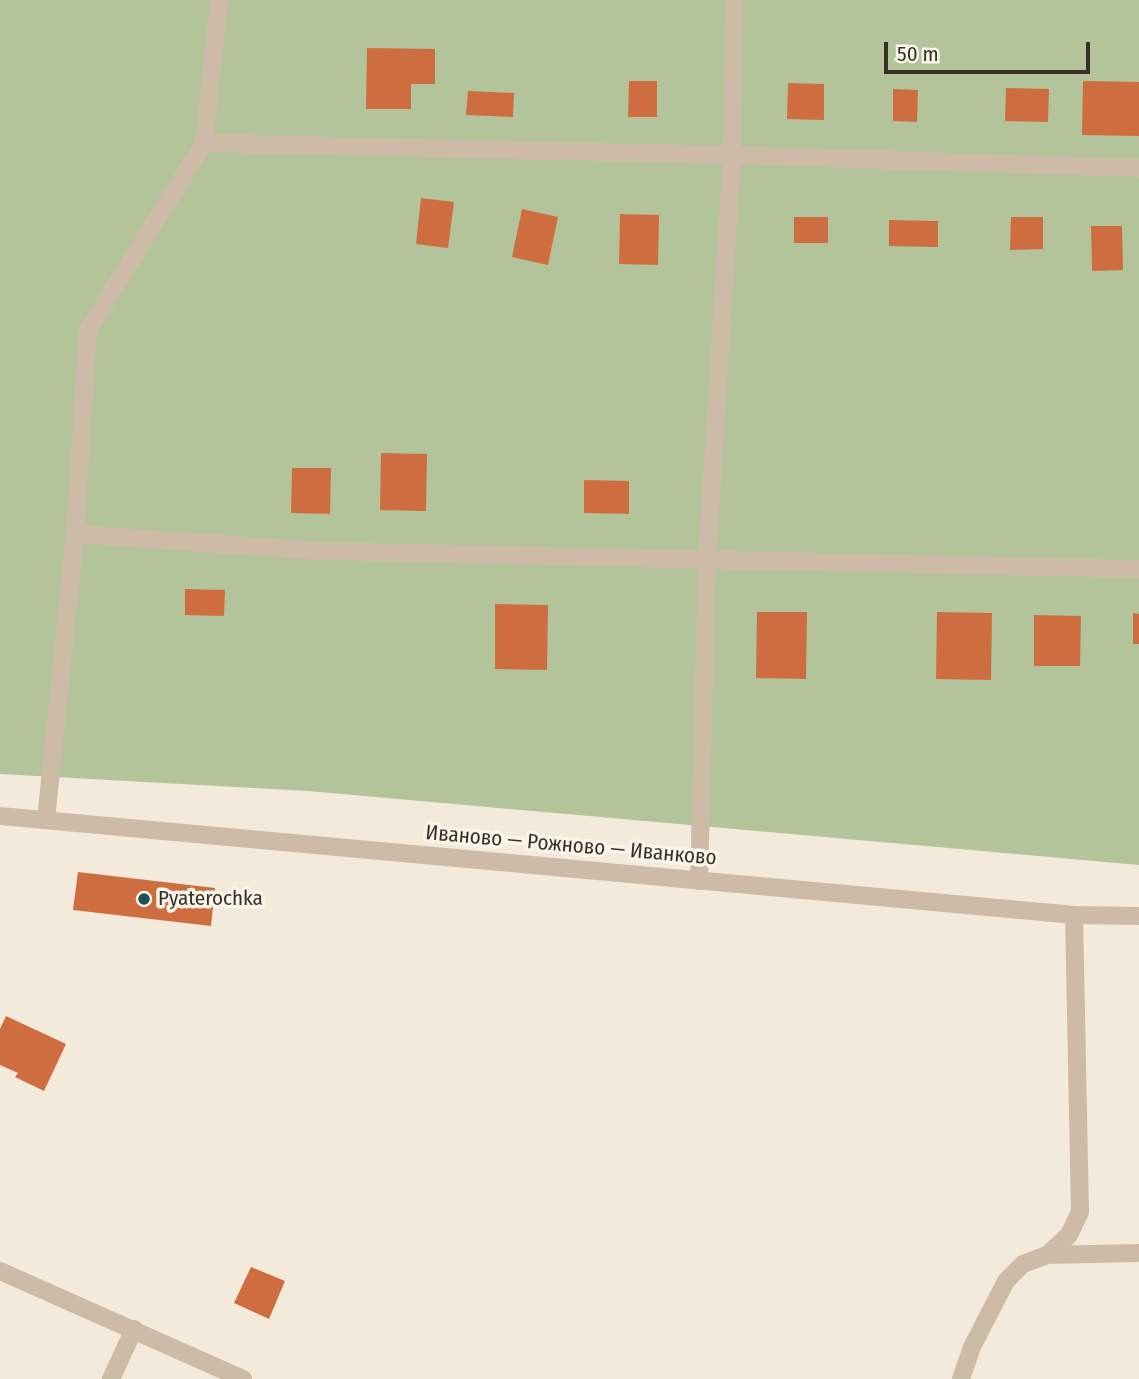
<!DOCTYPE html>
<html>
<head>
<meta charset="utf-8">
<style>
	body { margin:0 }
	#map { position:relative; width:1139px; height:1379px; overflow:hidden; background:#f4eadc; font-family:"Fira Sans Condensed",sans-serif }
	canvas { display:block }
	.scale { position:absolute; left:884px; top:42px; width:206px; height:32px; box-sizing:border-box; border:4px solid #392f28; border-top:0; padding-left:9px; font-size:21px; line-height:24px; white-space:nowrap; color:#392f28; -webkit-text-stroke:5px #fbf4e9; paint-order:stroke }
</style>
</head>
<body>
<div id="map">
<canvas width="1139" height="1379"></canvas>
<div class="scale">50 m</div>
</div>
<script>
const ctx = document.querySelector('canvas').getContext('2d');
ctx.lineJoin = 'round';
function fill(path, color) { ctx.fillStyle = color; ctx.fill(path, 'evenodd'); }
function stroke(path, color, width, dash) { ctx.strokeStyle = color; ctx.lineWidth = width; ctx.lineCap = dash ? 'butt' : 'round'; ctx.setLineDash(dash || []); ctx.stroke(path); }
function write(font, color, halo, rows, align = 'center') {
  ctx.font = font + ' "Fira Sans Condensed",sans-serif'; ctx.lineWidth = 7; ctx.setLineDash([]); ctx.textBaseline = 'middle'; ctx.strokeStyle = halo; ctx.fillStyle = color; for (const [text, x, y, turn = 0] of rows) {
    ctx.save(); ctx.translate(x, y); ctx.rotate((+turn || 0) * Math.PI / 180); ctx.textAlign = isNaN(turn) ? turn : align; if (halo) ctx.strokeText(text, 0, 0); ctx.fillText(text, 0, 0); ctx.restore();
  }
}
const green = new Path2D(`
	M 0,0 L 1139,0 L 1139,865 L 308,791 L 0,774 Z`);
const building = new Path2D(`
	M 367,48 L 435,49 L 435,84 L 411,84 L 411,109 L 366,109 Z
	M 629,81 L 657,81 L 657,117 L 628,117 Z
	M 1083,81 L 1139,82 L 1139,136 L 1082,135 Z
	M 788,83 L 824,84 L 824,120 L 787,119 Z
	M 1006,88 L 1049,89 L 1048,122 L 1005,121 Z
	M 893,89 L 918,90 L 917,122 L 893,121 Z
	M 468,91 L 514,93 L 513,117 L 466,115 Z
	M 421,198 L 454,202 L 448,248 L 416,244 Z
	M 522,209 L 558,217 L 548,265 L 512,257 Z
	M 620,214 L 659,215 L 658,265 L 619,264 Z
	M 794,217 L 828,217 L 828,243 L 794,243 Z
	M 1011,217 L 1043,217 L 1043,249 L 1010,250 Z
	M 889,220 L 938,221 L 938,247 L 889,246 Z
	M 1091,226 L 1122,226 L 1123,270 L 1092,271 Z
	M 381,453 L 427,454 L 426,511 L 380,510 Z
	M 292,468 L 331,468 L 330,514 L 291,513 Z
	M 584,480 L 629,481 L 629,514 L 584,513 Z
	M 185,589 L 225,590 L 224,616 L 185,615 Z
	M 495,604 L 548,605 L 547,670 L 495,669 Z
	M 757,612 L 807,612 L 806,679 L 756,678 Z
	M 937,612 L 992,613 L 991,680 L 936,679 Z
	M 1133,613 L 1139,614 L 1139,644 L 1133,644 Z
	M 1034,615 L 1081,616 L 1080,666 L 1034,666 Z
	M 78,872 L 215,888 L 211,926 L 73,910 Z
	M 6,1016 L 66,1044 L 44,1091 L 15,1077 L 18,1073 L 0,1065 L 0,1029 Z
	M 251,1267 L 285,1281 L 269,1319 L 234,1303 Z`);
const minor = new Path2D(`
	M 204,143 L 732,155 L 1139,168
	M 75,534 L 88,330 L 204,143 L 219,0
	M 46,820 L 75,534 L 321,551 L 1139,569
	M 699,881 L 707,560 L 732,155 L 734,0
	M 1047,1255 L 1139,1253
	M 0,1271 L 243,1379
	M 111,1379 L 134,1329
	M 961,1379 L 972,1347 L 1006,1281 L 1023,1264 L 1047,1255 L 1069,1235 L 1080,1212 L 1074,915`);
const tertiary = new Path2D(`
	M 0,816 L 1074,915 L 1139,916`);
const markers = [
	[144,899,7,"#1a535d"]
];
const streetNames = [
	["Иваново — Рожново — Иванково",571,846,5]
];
const poiNames = [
	["Pyaterochka",158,899]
];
fill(green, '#b3c49b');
fill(building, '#ce6e40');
stroke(minor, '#cdbba7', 18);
stroke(tertiary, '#cdbba7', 18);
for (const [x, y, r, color] of markers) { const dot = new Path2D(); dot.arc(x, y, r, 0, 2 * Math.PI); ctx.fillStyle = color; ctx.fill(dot); stroke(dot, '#fbf4e9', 2.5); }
write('21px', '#392f28', '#fbf4e9', streetNames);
write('21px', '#392f28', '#fbf4e9', poiNames, 'left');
</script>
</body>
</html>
